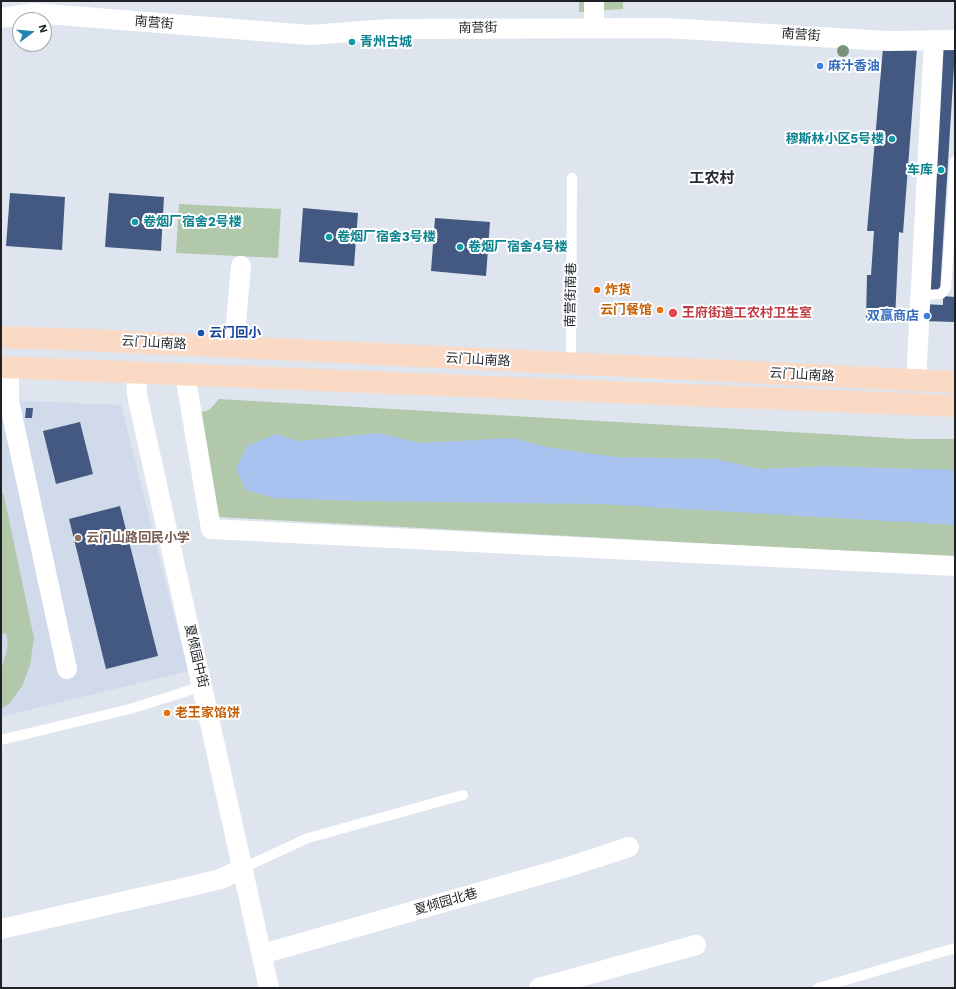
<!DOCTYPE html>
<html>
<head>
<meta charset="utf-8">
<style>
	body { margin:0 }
	#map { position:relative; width:956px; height:989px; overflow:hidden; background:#dfe5ef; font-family:"Work Sans",sans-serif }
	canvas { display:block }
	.frame { position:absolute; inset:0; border:2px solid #1e2024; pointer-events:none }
	.north { position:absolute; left:12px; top:12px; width:40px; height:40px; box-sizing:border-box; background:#fff; border:1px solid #a5a6a7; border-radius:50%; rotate:74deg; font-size:11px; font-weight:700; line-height:16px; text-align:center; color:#1e2024 }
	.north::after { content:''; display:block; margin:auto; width:14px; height:18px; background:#2583b0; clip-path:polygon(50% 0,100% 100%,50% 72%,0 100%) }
</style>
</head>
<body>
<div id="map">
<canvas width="956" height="989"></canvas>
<div class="frame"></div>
<div class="north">N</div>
</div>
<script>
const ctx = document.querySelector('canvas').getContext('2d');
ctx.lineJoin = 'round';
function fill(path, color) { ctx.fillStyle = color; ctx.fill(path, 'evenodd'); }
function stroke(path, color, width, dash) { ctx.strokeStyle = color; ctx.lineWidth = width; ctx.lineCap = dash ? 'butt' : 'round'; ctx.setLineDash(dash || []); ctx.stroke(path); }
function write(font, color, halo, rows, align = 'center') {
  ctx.font = font + ' "Work Sans","Noto Sans SC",sans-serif'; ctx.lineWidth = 4; ctx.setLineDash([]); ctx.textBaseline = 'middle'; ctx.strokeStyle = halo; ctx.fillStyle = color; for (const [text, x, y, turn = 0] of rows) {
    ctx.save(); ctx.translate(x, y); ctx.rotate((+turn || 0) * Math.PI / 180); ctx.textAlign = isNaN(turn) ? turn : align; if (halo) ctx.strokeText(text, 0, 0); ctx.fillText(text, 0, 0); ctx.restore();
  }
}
const built = new Path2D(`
	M 1,400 L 121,405 L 188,671 L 1,717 Z`);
const green = new Path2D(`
	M 579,1 L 623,1 L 623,9 L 579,12 Z
	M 179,204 L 281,209 L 278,258 L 176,253 Z
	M 219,399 L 912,439 L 955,439 L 955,557 L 218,517 L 194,414 L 209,410 Z
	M 1,491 L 4,496 L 34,638 L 30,665 L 22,686 L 10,703 L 1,709 C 1,697 0,681 1,670 C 5,655 10,649 6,633 L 1,634 Z`);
const water = new Path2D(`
	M 378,433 L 420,443 L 513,438 L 546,447 L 615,457 L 715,459 L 760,469 L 827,466 L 955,470 L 955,525 L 599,504 L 360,501 L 274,498 L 246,490 L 236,469 L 247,446 L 276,434 L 298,441 Z`);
const building = new Path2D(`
	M 883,48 L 917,48 L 903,233 L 899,232 L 895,320 L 866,319 L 867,275 L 871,275 L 874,231 L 867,231 Z
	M 941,49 L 955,50 L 940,291 L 927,290 Z
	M 10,193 L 65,197 L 62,250 L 6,246 Z
	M 109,193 L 164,197 L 161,251 L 105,247 Z
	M 303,208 L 358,213 L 354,266 L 299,262 Z
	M 435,218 L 490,222 L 486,276 L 431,271 Z
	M 943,296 L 955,297 L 955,322 L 922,321 L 923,304 L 943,305 Z
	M 26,408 L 33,408 L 32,418 L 25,418 Z
	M 80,422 L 93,474 L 56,484 L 43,431 Z
	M 120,506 L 158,656 L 106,669 L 69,519 Z`);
const service = new Path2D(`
	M 920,299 L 926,295 L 941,294 L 946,288 L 955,161
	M 571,364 L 572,178
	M 1,740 L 130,709 L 203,686
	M 243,868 L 308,838 L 463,795
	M 818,988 L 955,948`);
const minor = new Path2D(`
	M 594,1 L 594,27
	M 1,18 L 34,13 L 310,35 L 390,29 L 665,28 L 888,41 L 955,40
	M 234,347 L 241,266
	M 9,367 L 9,401 L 67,669
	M 136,371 L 137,395 L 269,988
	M 185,374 L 211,529 L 955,566
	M 917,380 L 917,362 L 934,40
	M 1,929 L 183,888 L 221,879 L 243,868
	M 262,954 L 568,867 L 629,847
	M 539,988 L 696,945`);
const secondary = new Path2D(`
	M 1,337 L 89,340 L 955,382
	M 1,367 L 955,406`);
const trees = [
	[843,51]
];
const markers = [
	[352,42,4,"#0f9aa8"],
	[820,66,4,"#3f7fe0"],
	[892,139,4,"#0f9aa8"],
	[941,170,4,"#0f9aa8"],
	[135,222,4,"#0f9aa8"],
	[329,237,4,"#0f9aa8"],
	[460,247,4,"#0f9aa8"],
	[597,290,4,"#e8710a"],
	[660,310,4,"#e8710a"],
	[673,313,5,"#e0444e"],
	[927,316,4,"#3f7fe0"],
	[201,333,4,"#1a4fb4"],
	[78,538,4,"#8d6e63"],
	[167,713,4,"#e8710a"]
];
const streetNames = [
	["南营街",154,23,5],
	["南营街",478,28,-1],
	["南营街",801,35,4],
	["南营街南巷",571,295,-89],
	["云门山南路",154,343,3],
	["云门山南路",478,360,3],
	["云门山南路",802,375,3],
	["夏倾园中街",196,656,77],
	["夏倾园北巷",446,902,-16]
];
const cultureNames = [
	["青州古城",360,42],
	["穆斯林小区5号楼",884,139,"right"],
	["车库",933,170,"right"],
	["卷烟厂宿舍2号楼",143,222],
	["卷烟厂宿舍3号楼",337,237],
	["卷烟厂宿舍4号楼",468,247]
];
const shopNames = [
	["麻汁香油",828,66],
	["双赢商店",919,316,"right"]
];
const foodNames = [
	["炸货",605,290],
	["云门餐馆",652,310,"right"],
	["老王家馅饼",175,713]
];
const healthNames = [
	["王府街道工农村卫生室",682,313]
];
const transitNames = [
	["云门回小",209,333]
];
const educationNames = [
	["云门山路回民小学",86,538]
];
const quarterNames = [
	["工农村",712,179]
];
fill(built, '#d0daea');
fill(green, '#b2c8ab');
fill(water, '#a8c3f0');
fill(building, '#445981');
stroke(service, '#fff', 10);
stroke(minor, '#fff', 20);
stroke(secondary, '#fadac4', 22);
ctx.fillStyle = '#799378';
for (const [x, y] of trees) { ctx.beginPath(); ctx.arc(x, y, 6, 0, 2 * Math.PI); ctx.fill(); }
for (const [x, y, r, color] of markers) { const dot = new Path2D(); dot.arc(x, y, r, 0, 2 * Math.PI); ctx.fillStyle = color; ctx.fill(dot); stroke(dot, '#fff', 1.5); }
write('13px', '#1e2024', '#fff', streetNames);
write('bold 13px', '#0d838f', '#fff', cultureNames, 'left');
write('bold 13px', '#366cbe', '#fff', shopNames, 'left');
write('bold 13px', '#c56008', '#fff', foodNames, 'left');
write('bold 13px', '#be3a42', '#fff', healthNames, 'left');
write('bold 13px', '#164399', '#fff', transitNames, 'left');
write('bold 13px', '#785e54', '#fff', educationNames, 'left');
write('bold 15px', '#262a32', '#fff', quarterNames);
</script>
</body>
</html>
